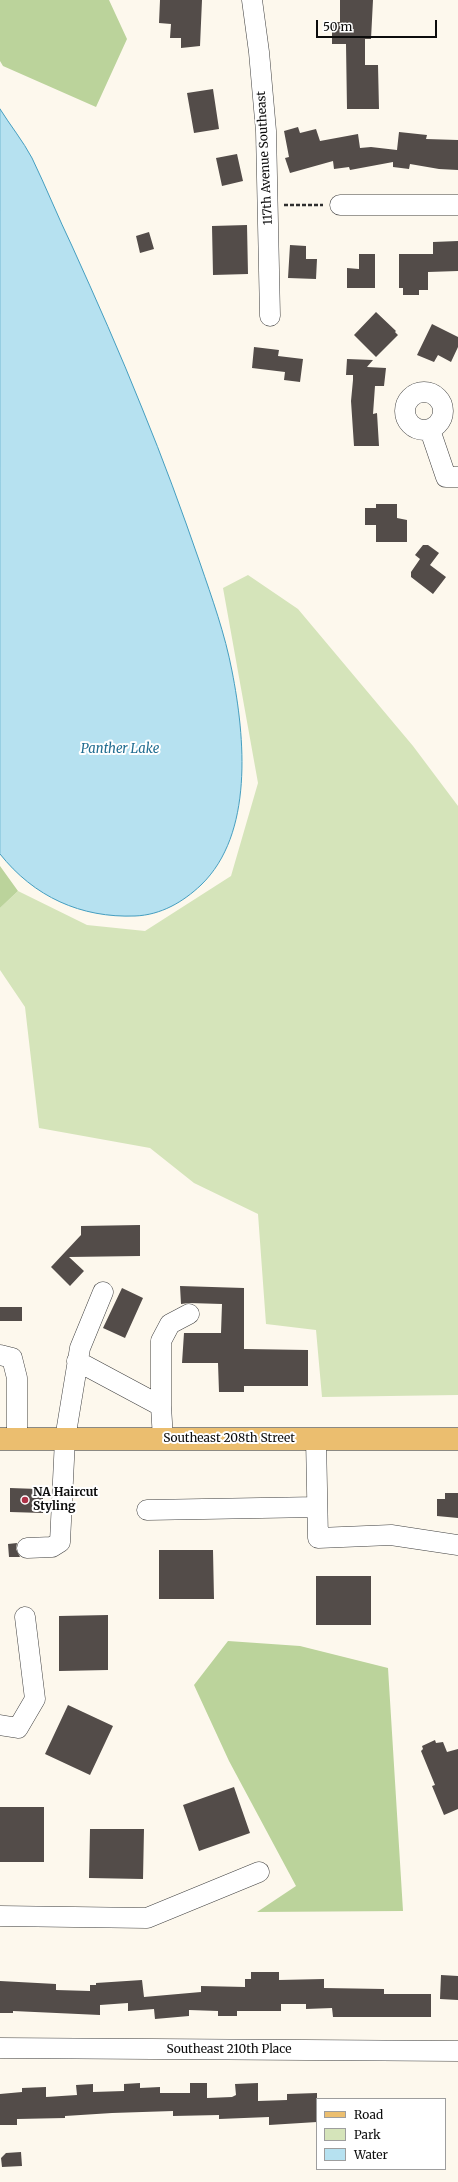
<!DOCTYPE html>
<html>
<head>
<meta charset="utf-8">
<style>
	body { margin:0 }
	#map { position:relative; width:458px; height:2182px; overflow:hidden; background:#fdf8ed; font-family:Merriweather,serif }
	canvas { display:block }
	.legend { position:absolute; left:316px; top:2098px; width:130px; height:72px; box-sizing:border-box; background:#fff; border:1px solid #9e9e9e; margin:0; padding:5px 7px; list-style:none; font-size:12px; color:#0c0c0c }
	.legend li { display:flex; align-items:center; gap:8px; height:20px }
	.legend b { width:20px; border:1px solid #9e9e9e }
	.scale { position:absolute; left:316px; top:20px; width:121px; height:18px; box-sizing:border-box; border:2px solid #0c0c0c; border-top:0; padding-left:5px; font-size:12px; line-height:14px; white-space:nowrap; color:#0c0c0c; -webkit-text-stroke:3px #fff; paint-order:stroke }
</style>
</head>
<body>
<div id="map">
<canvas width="458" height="2182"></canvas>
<ul class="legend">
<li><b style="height:5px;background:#ebbe6f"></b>Road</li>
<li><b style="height:11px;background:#d5e4ba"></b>Park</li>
<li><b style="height:11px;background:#b6e1f0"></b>Water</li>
</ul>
<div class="scale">50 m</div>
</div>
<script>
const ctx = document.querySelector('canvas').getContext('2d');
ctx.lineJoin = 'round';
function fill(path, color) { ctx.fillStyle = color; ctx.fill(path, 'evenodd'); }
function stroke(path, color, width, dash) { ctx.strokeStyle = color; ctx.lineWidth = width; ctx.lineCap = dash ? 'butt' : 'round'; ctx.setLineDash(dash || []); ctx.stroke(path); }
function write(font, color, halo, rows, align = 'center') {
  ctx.font = font + ' Merriweather,serif'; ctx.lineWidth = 4; ctx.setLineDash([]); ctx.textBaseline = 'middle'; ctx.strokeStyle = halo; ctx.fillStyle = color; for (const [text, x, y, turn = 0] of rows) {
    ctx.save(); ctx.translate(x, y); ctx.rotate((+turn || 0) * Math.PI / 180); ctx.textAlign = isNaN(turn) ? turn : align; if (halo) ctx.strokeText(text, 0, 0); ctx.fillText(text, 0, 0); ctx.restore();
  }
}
const green = new Path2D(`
	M 248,575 L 298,609 L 413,746 L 458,806 L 458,1395 L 322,1397 L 316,1330 L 266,1324 L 258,1214 L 194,1183 L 150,1148 L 39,1128 L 25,1007 L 0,970 L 0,908 L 18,891 L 87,925 L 145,931 L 231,876 L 258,783 L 223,588 Z`);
const forest = new Path2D(`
	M 0,0 L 109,0 L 127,39 L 96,107 L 3,66 L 0,61 Z
	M 0,866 L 18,891 L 0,908 Z
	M 228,1641 L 300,1646 L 388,1668 L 403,1911 L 257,1912 L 296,1886 L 229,1761 L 194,1685 Z`);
const water = new Path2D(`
	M 0,109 C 10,125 23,141 32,158 C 46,187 58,217 72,246 C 96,299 120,353 142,408 C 163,459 182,511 200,563 C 212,598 225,634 232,671 C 245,737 254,834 201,885 C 183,902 161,915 135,916 C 81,918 34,897 0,854 Z`);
const building = new Path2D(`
	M 160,0 L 202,0 L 200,46 L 181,48 L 181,38 L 170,38 L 171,24 L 159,23 Z
	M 340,0 L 373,0 L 371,39 L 365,39 L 365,65 L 378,65 L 379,109 L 347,109 L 346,44 L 332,44 L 332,22 L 340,22 Z
	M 213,89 L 219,129 L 194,133 L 187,93 Z
	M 298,127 L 300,133 L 316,129 L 320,141 L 358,134 L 360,148 L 371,147 L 397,150 L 399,132 L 427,135 L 426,139 L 458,140 L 458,170 L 439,169 L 410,164 L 409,169 L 393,167 L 393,162 L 350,170 L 349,167 L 334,169 L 333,161 L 290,173 L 285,158 L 289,157 L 284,131 Z
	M 237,154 L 243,181 L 222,186 L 216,158 Z
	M 247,225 L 248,274 L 213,275 L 212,226 Z
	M 149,232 L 154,249 L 140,253 L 136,236 Z
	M 458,241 L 458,271 L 428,272 L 428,290 L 419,290 L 419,295 L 403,295 L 403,288 L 399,288 L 399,254 L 433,254 L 433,242 Z
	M 290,245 L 306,246 L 306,259 L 317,259 L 316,279 L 288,278 Z
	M 359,254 L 375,254 L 375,288 L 347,288 L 347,268 L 359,269 Z
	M 376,312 L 396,331 L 395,332 L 398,335 L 376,357 L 354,335 Z
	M 432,324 L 458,337 L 458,347 L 451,362 L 438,355 L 434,362 L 417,355 Z
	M 254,347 L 279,350 L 278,356 L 303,359 L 300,382 L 284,380 L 285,372 L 252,368 Z
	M 347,359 L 373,360 L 367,367 L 386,368 L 384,386 L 375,386 L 373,414 L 377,413 L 379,446 L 354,446 L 351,401 L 353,380 L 353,375 L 346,375 Z
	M 376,504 L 397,504 L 397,518 L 407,520 L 407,542 L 376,542 L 376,525 L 365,525 L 365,508 L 376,508 Z
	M 423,545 L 428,545 L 439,553 L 430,565 L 446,577 L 433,594 L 411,577 L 411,572 L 420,559 L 415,555 Z
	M 140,1225 L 140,1256 L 69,1257 L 84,1271 L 70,1286 L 51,1267 L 81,1235 L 81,1226 Z
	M 180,1286 L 244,1288 L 244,1349 L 308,1350 L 308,1386 L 244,1386 L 244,1392 L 219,1392 L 218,1363 L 182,1363 L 184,1333 L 221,1333 L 222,1304 L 189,1303 L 181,1304 Z
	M 122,1288 L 143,1298 L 125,1338 L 103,1328 Z
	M 0,1307 L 22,1307 L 22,1321 L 0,1321 Z
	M 10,1488 L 38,1489 L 38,1495 L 43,1495 L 43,1513 L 10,1512 Z
	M 445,1493 L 458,1493 L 458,1518 L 437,1516 L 437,1499 L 445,1499 Z
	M 17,1543 L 16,1549 L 20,1557 L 9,1557 L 8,1544 Z
	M 159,1550 L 213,1550 L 214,1599 L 159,1599 Z
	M 316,1576 L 371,1576 L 371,1625 L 316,1625 Z
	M 108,1615 L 108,1670 L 59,1671 L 59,1616 Z
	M 68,1705 L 113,1726 L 90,1775 L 45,1754 Z
	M 435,1740 L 436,1743 L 443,1742 L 447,1752 L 458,1749 L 458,1809 L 444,1815 L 432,1786 L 435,1785 L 421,1751 L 423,1749 L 422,1746 Z
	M 234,1787 L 250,1833 L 199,1851 L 183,1805 Z
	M 0,1807 L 44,1807 L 44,1862 L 0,1862 Z
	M 90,1829 L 144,1829 L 143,1879 L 89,1878 Z
	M 251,1972 L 279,1972 L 279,1980 L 324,1979 L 324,1988 L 384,1989 L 384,1994 L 431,1994 L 431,2017 L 333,2017 L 332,2008 L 306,2009 L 306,2004 L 281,2004 L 281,2011 L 237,2011 L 237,2016 L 218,2016 L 218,2011 L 189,2010 L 189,2016 L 155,2019 L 154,2009 L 128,2011 L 128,2003 L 100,2005 L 100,2015 L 13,2011 L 13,2013 L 0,2013 L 0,1981 L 56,1984 L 56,1990 L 90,1991 L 90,1985 L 96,1985 L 96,1983 L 142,1980 L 144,1997 L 201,1992 L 201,1986 L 245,1987 L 245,1979 L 251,1979 Z
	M 441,1975 L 458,1976 L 458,2000 L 440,1999 Z
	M 140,2083 L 140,2088 L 160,2087 L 160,2093 L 190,2093 L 190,2083 L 207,2083 L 207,2098 L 232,2097 L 236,2095 L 235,2084 L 258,2083 L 258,2101 L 287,2100 L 287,2094 L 317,2093 L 317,2122 L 269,2125 L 269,2117 L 219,2119 L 219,2115 L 173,2116 L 173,2111 L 112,2113 L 65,2116 L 65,2118 L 17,2119 L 17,2125 L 0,2125 L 0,2094 L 22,2092 L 22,2088 L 46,2087 L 46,2097 L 77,2095 L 76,2085 L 93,2084 L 93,2092 L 124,2091 L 124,2084 Z
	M 21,2152 L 22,2166 L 2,2167 L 1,2158 L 6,2153 Z`);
const path = new Path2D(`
	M 284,205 L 323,205`);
const minor = new Path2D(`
	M 252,0 L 259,52 L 266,131 L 270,316
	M 340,205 L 458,205
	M405 411a19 19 0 1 1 38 0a19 19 0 1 1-38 0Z
	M 430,430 L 446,477 L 458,477
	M 0,1355 L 12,1358 L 17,1378 L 17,1439
	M 77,1361 L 161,1406 L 163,1439
	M 161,1406 L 161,1341 L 170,1324 L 189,1314
	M 316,1439 L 318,1538 L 391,1535 L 458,1545
	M 147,1510 L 317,1507
	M 27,1548 L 52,1547 L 60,1542 L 65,1439 L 80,1348 L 103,1292
	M 0,1725 L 18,1728 L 35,1699 L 25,1617
	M 0,1916 L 147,1918 L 259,1872
	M 0,2048 L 458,2051`);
const major = new Path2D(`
	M 0,1439 L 458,1439`);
const markers = [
	[25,1500,4,"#ae3247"]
];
const streetNames = [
	["117th Avenue Southeast",265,158,-93],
	["Southeast 208th Street",229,1439],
	["Southeast 210th Place",229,2050]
];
const poiNames = [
	["NA Haircut",33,1493],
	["Styling",33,1507]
];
const waterNames = [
	["Panther Lake",120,749]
];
fill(green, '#d5e4ba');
fill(forest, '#bbd39b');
fill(water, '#b6e1f0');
stroke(water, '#449dbf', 1);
fill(building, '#534c49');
stroke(minor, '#3f3f3f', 21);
stroke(major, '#1d1d1d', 23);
stroke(path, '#2e2e2e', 2.5, [4, 2]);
stroke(minor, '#fff', 20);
stroke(major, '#ebbe6f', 22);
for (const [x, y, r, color] of markers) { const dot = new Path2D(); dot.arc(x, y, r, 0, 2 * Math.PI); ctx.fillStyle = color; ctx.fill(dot); stroke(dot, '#fff', 1.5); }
write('12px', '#0c0c0c', '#fff', streetNames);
write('bold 12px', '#0c0c0c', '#fff', poiNames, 'left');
write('italic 13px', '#226e91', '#fff', waterNames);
</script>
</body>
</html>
